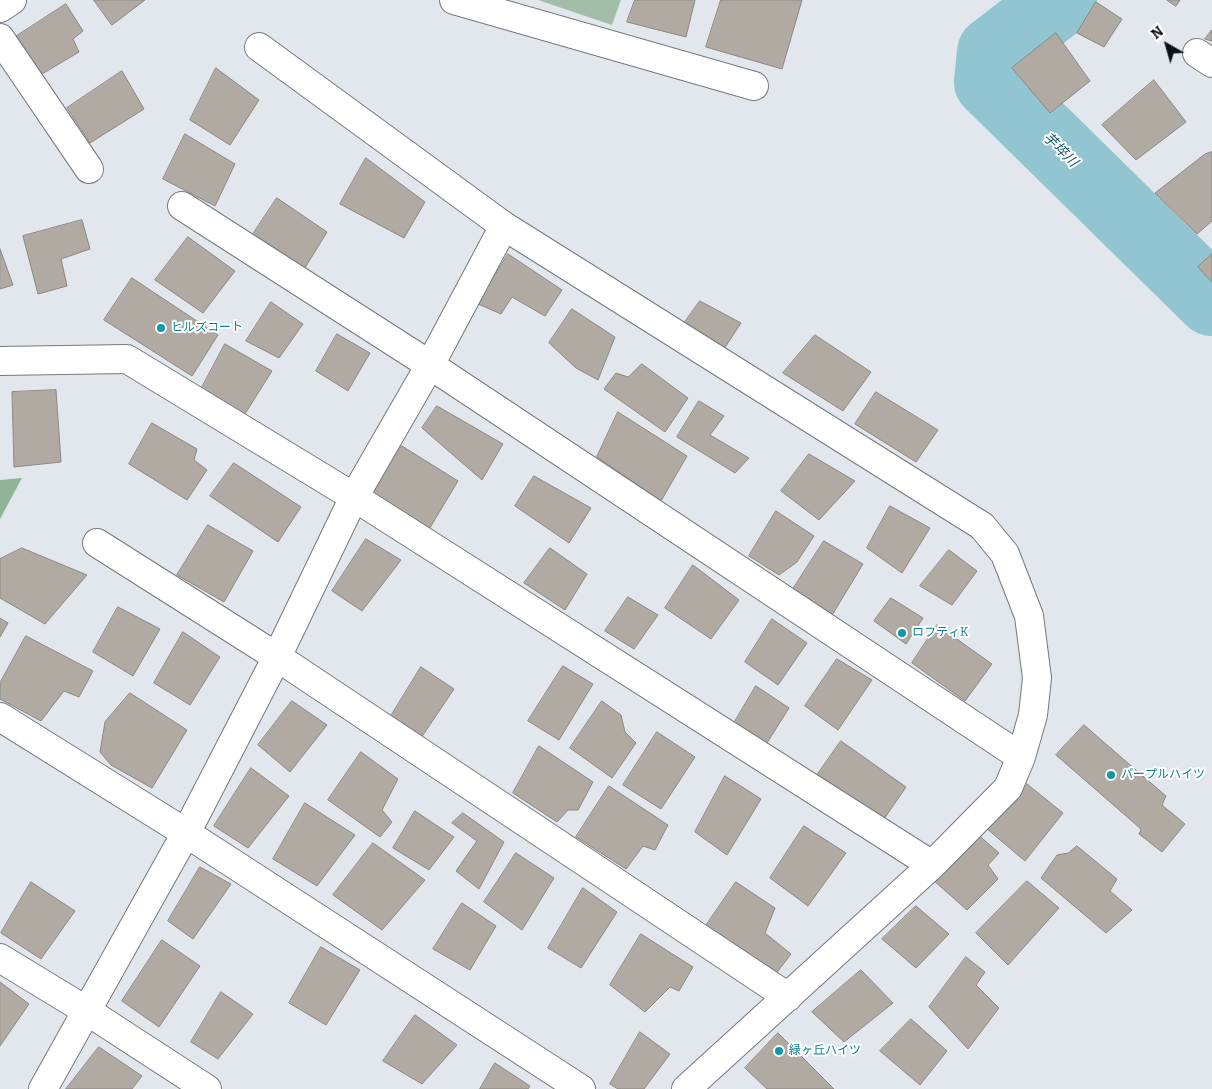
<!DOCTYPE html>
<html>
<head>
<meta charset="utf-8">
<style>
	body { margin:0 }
	#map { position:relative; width:1212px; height:1089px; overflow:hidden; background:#e2e7ee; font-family:Bitter,serif }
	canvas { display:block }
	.north { position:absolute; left:1142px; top:20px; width:50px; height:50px; -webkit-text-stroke:4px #fff; paint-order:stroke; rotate:322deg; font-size:14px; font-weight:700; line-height:20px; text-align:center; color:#0f1013 }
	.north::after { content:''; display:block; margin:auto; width:18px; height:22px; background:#0f1013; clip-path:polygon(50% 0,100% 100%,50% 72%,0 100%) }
</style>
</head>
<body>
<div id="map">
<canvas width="1212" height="1089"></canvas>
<div class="north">N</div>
</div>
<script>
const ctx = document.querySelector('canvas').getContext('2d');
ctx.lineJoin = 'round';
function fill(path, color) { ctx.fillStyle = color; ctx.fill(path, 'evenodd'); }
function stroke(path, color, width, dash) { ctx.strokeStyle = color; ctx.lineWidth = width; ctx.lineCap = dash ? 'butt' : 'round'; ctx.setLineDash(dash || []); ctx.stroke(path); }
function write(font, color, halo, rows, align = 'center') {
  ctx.font = font + ' Bitter,"Noto Sans JP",serif'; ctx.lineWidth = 4; ctx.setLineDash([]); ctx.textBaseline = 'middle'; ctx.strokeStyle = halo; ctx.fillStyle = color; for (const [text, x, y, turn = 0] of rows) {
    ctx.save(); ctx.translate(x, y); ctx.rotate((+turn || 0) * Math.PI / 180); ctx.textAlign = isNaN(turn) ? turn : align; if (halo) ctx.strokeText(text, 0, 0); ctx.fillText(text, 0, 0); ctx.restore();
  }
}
const green = new Path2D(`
	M 538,0 L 621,0 L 612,25 Z`);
const forest = new Path2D(`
	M 22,478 L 0,519 L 0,480 Z`);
const river = new Path2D(`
	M 1061,0 L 993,52 L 990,82 L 1212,300`);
const building = new Path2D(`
	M 94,0 L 145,0 L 112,25 Z
	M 635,0 L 695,0 L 686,37 L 627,22 Z
	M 721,0 L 802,0 L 782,69 L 706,47 Z
	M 1167,0 L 1180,0 L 1176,6 Z
	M 1096,2 L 1122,19 L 1104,47 L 1077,33 Z
	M 66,4 L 83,31 L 73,39 L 79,52 L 37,77 L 12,39 Z
	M 1212,30 L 1212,41 L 1205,39 Z
	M 1056,33 L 1090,81 L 1050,113 L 1012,68 Z
	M 216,68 L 259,100 L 230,145 L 190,120 Z
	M 122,71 L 144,109 L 90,143 L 67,108 Z
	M 1154,80 L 1186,122 L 1136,160 L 1102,125 Z
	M 185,134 L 235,164 L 215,206 L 163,179 Z
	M 1212,152 L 1212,221 L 1197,234 L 1155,193 L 1205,154 Z
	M 366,158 L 425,202 L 404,238 L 340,204 Z
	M 277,198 L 327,232 L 303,271 L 251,237 Z
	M 82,220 L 90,249 L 61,259 L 67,286 L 38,294 L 23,236 Z
	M 188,237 L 235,271 L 203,313 L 155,280 Z
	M 0,249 L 13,285 L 0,289 Z
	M 508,254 L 562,290 L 545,316 L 512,297 L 501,314 L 478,304 Z
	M 1212,254 L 1212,282 L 1198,267 Z
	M 132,278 L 218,335 L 192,376 L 104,320 Z
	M 700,301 L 741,323 L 722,352 L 682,326 Z
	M 271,302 L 303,324 L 279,358 L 246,341 Z
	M 572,309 L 615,337 L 598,380 L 576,368 L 549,343 Z
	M 337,334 L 370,353 L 348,391 L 316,371 Z
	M 815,335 L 871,372 L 843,411 L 783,373 Z
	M 225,344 L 272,371 L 243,417 L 200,391 Z
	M 642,364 L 688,398 L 665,432 L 604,389 L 616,373 L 628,377 Z
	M 56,390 L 61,462 L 14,467 L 12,392 Z
	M 876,392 L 938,430 L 916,462 L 855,424 Z
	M 699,401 L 724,416 L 710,435 L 749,458 L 735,473 L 677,437 Z
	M 437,406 L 503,444 L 482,480 L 422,428 Z
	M 618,412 L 687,456 L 661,501 L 597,457 Z
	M 152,423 L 197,449 L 194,460 L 207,470 L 187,500 L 129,464 Z
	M 402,446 L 458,481 L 428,531 L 371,491 Z
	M 809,454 L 855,481 L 819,520 L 781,491 Z
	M 234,463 L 301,507 L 278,542 L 210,496 Z
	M 534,476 L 591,508 L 569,543 L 515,506 Z
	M 890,506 L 930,528 L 902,573 L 867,548 Z
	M 776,511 L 814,536 L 797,562 L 779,575 L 749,556 Z
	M 208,525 L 253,551 L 224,602 L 177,575 Z
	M 366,539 L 401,560 L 362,611 L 332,591 Z
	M 824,541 L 863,564 L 831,617 L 793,589 Z
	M 22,548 L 87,575 L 45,624 L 0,598 L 0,559 Z
	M 550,548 L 587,574 L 565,610 L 524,583 Z
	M 949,550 L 977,571 L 952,605 L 920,586 Z
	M 693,565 L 739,600 L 711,639 L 665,608 Z
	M 628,597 L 658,615 L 634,649 L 605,631 Z
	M 891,598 L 923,618 L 906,644 L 874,621 Z
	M 118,607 L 160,629 L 133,676 L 93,652 Z
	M 0,618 L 8,623 L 0,637 Z
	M 772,619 L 807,643 L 778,685 L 745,662 Z
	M 937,625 L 992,664 L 965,701 L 912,663 Z
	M 183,632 L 220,657 L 190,705 L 154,683 Z
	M 26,636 L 93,671 L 79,697 L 64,691 L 41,721 L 0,699 L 0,683 Z
	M 837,659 L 872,680 L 838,730 L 805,706 Z
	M 563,666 L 593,684 L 559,740 L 528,721 Z
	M 421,667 L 454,689 L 421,738 L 391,716 Z
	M 756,686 L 789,708 L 767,743 L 734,723 Z
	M 130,693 L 187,730 L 152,788 L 111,765 L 100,752 L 105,722 Z
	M 292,701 L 327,725 L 290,772 L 258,745 Z
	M 602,701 L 621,715 L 625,732 L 636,743 L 612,778 L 570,748 Z
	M 1084,725 L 1166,796 L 1162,805 L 1185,824 L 1162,852 L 1139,834 L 1141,829 L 1056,755 Z
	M 657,732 L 695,757 L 661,809 L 623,785 Z
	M 841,741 L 906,787 L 882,822 L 815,778 Z
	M 539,746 L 593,782 L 578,810 L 568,810 L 557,822 L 513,793 Z
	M 361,752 L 398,779 L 382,810 L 392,822 L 380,837 L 328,800 Z
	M 251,768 L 289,796 L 248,848 L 214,826 Z
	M 725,776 L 761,799 L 727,855 L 695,832 Z
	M 1027,784 L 1063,813 L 1025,861 L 986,828 Z
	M 609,786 L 668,825 L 655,850 L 643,846 L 626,869 L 576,837 Z
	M 305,803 L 355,835 L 317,886 L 273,859 Z
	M 415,811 L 454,837 L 429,870 L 393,848 Z
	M 463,813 L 504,842 L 479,889 L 456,871 L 477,841 L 452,823 Z
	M 804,826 L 846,853 L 808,906 L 770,878 Z
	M 975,832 L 999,853 L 988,865 L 998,879 L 967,910 L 933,880 Z
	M 373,843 L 425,880 L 382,930 L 333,895 Z
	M 1077,846 L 1117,879 L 1110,891 L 1132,910 L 1106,933 L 1041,878 L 1057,855 L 1068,853 Z
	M 516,853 L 554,878 L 522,930 L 484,902 Z
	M 200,867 L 231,884 L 193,939 L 168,921 Z
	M 1027,881 L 1059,908 L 1008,965 L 976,933 Z
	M 31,882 L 75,911 L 41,959 L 1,933 Z
	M 736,882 L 775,908 L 765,933 L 791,954 L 775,975 L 705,927 Z
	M 583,888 L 617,912 L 581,968 L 548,948 Z
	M 462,903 L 496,926 L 470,970 L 433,949 Z
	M 916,906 L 949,934 L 916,968 L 882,939 Z
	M 641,934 L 693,967 L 679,991 L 670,987 L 645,1012 L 610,985 Z
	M 162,940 L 200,966 L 159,1027 L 122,1001 Z
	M 321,947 L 360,970 L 326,1025 L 289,1003 Z
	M 966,957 L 985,972 L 976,985 L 999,1008 L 968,1049 L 929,1007 Z
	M 861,970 L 893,1003 L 844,1042 L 812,1012 Z
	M 0,982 L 29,1004 L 0,1046 Z
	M 221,992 L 253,1014 L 218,1059 L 191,1042 Z
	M 415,1015 L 457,1045 L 422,1084 L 383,1061 Z
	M 911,1019 L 947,1051 L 920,1085 L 880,1051 Z
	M 640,1032 L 670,1054 L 644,1089 L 618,1089 L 610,1084 Z
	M 778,1033 L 834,1089 L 767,1089 L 745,1068 Z
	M 99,1047 L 142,1076 L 132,1089 L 66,1089 Z
	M 495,1063 L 530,1086 L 528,1089 L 480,1089 Z`);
const minor = new Path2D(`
	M 454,0 L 754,86
	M 0,8 L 12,0
	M 0,38 L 89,169
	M 259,47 L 504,226 L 982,526 L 1005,554 L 1029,616 L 1037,678 L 1033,715 L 1021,757 L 1008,788 L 932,865 L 686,1089
	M 1197,53 L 1212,63
	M 182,206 L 430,365 L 1021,757
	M 0,361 L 127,359 L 354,497 L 932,865
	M 97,543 L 277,657 L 788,997
	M 0,717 L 186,833 L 581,1089
	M 0,958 L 87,1011 L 207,1089
	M 43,1089 L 186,833 L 277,657 L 354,497 L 430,365 L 504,226`);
const markers = [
	[161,328,5,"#0f9aa8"],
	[902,633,5,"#0f9aa8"],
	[1111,775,5,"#0f9aa8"],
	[779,1051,5,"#0f9aa8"]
];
const cultureNames = [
	["ヒルズコート",171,328],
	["ロフティK",912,633],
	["パープルハイツ",1121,775],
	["緑ヶ丘ハイツ",789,1051]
];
const waterNames = [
	["芋埣川",1060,150,44]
];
fill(green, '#a2bea9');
fill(forest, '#8eb397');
stroke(river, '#91c5d2', 72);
fill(building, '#b0aaa3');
stroke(building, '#8c8781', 1);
stroke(minor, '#74797f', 30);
stroke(minor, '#fff', 28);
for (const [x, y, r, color] of markers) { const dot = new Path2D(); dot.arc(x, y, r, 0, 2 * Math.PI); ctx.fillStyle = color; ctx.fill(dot); stroke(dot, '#fff', 2); }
write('12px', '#0d838f', '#fff', cultureNames, 'left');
write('italic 14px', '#0f5665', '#fff', waterNames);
</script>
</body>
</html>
